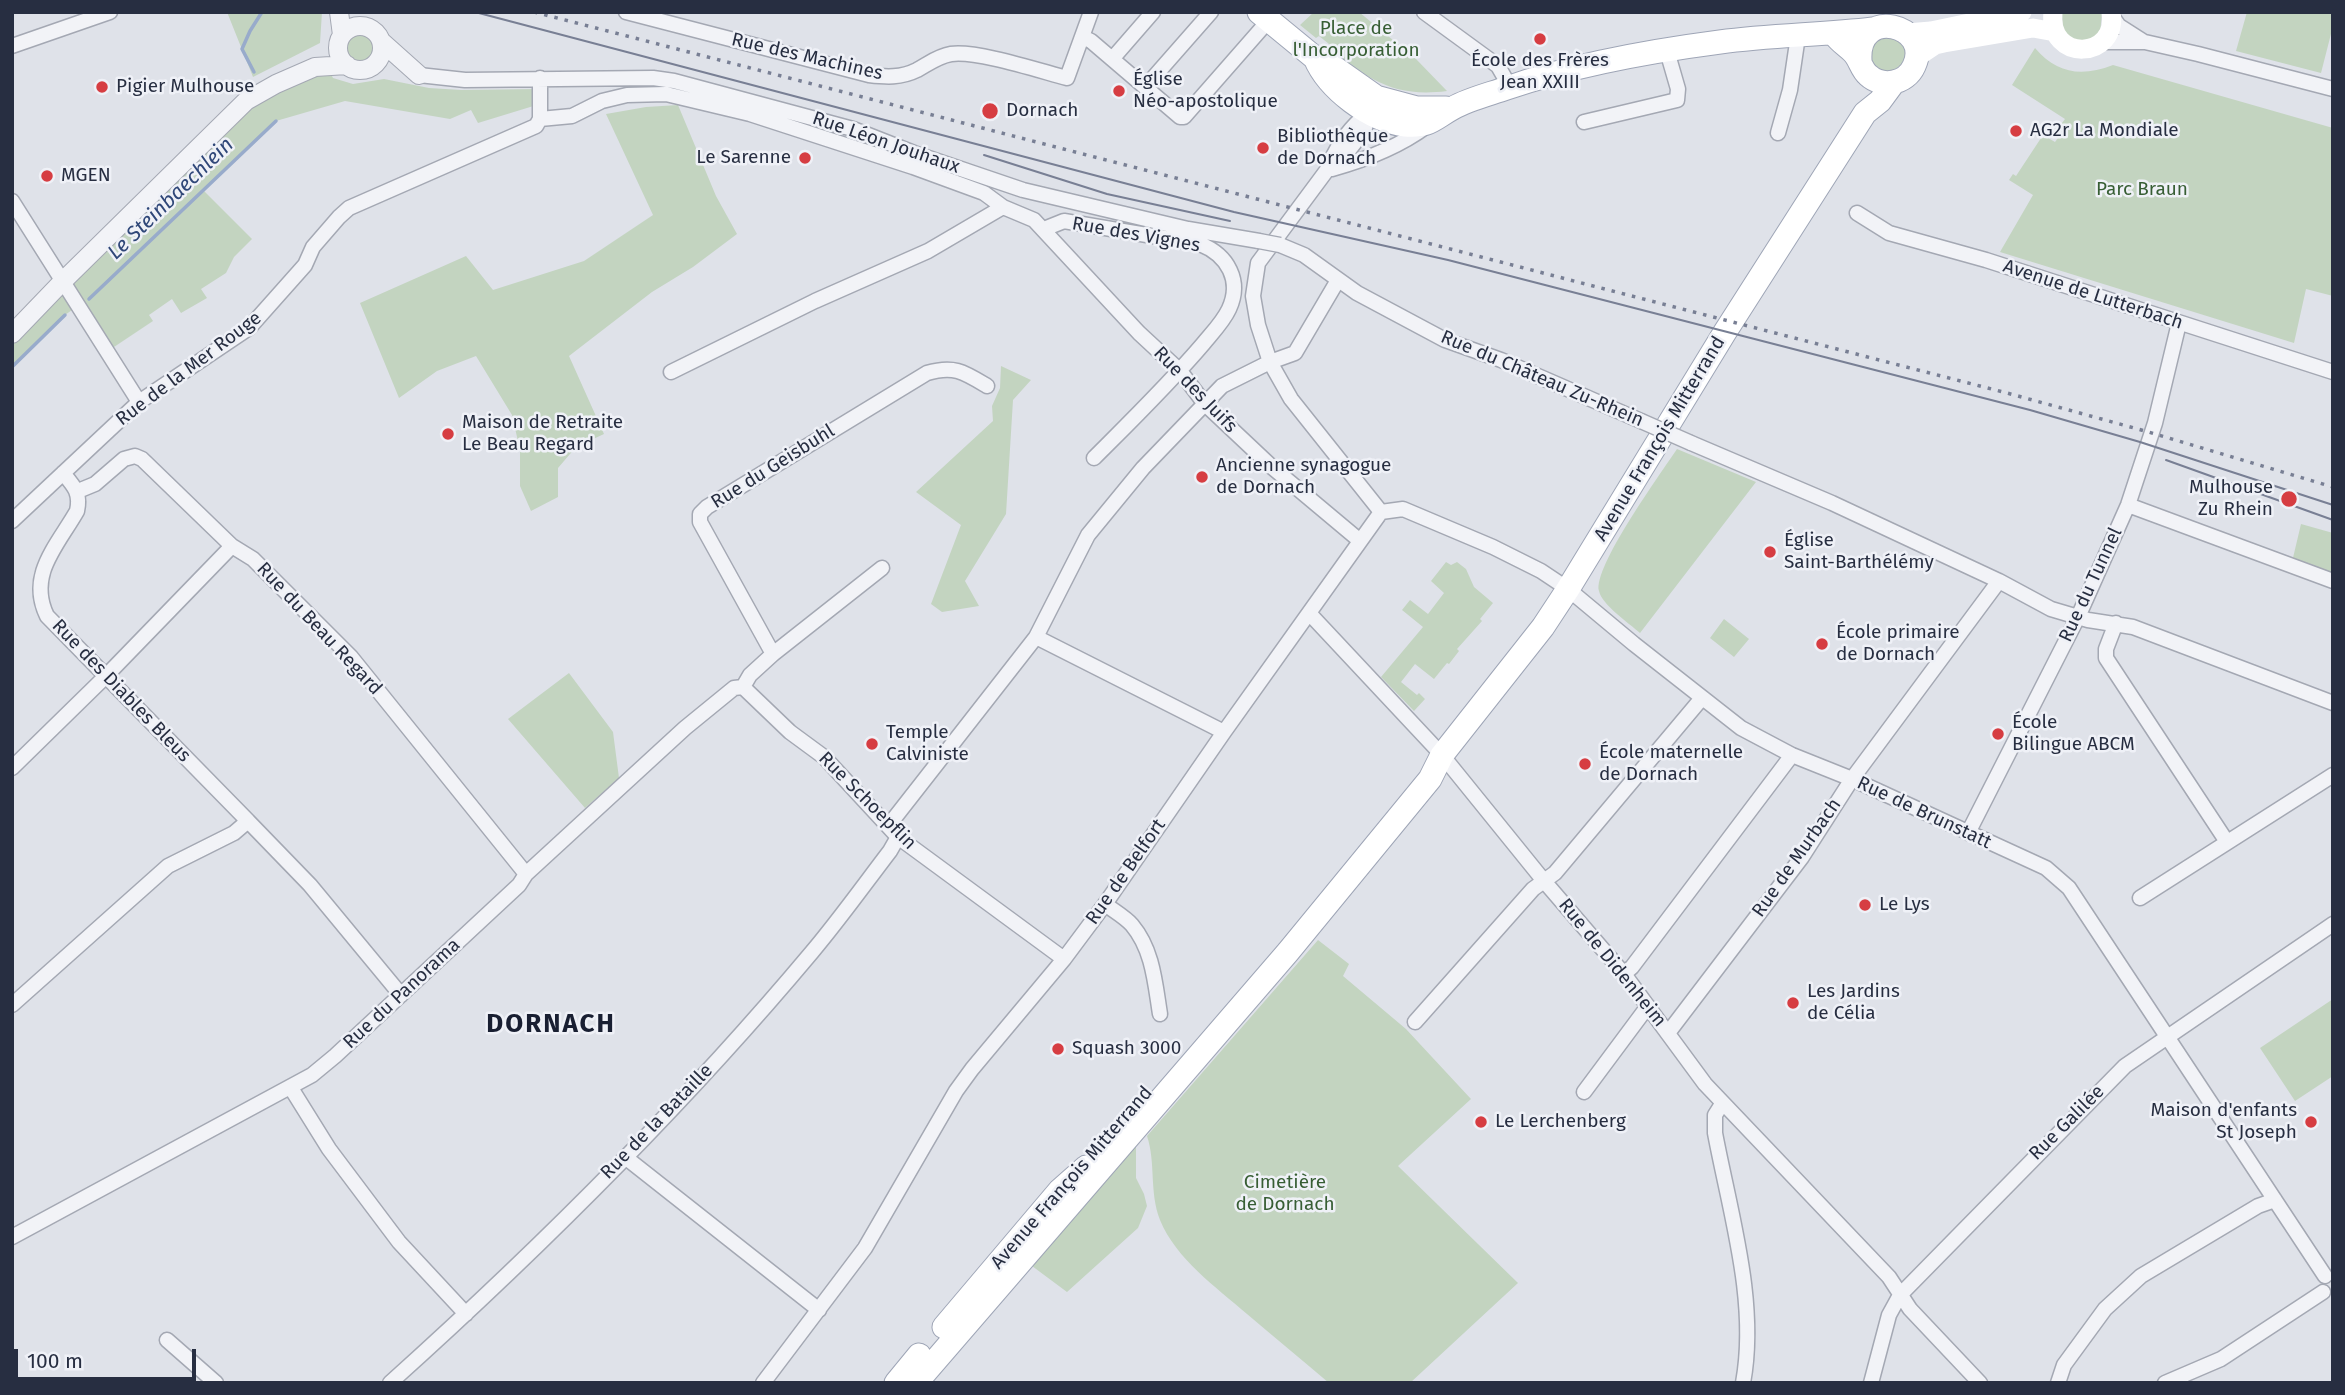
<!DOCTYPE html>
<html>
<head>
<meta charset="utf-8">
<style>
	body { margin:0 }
	#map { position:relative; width:2345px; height:1395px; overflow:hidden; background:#dfe2e9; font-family:"Fira Sans",sans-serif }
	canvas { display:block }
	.frame { position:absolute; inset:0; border:14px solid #272e41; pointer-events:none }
	.scale { position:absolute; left:14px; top:1349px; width:182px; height:32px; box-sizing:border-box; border:4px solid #272e41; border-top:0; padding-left:9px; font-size:21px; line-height:24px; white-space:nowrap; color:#272e41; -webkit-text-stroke:5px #eff1f7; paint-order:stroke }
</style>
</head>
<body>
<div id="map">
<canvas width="2345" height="1395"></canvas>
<div class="frame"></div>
<div class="scale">100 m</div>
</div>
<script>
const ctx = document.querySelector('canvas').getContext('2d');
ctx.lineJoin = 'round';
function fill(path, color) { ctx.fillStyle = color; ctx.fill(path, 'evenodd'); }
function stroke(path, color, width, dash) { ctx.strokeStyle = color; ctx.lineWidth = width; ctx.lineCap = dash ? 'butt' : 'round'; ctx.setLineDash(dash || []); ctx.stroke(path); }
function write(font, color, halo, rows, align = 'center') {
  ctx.font = font + ' "Fira Sans",sans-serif'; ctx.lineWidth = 5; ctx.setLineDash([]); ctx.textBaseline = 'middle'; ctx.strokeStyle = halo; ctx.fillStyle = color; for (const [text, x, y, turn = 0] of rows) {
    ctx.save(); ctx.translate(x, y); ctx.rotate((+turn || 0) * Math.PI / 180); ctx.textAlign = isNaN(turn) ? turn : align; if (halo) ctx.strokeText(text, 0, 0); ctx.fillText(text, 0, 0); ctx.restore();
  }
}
const green = new Path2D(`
	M 227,12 L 322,12 L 320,43 L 253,77 Z
	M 1314,12 L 1359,12 L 1416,59 L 1447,91 C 1393,98 1368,79 1328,47 L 1329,44 L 1319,36 L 1316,38 L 1300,25 Z
	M 2062,12 L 2102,12 L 2100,35 L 2081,44 L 2063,33 Z
	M 2247,12 L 2333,12 L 2333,26 L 2321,73 L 2236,51 Z
	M344 48a15 15 0 1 1 30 0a15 15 0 1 1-30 0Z
	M 1896,36 L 1905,48 C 1906,64 1899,68 1886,73 L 1872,68 L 1866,48 L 1875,37 Z
	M 2035,48 C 2057,74 2082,77 2113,65 L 2333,128 L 2333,296 L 2306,289 L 2294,343 L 2000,252 L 2033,195 L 2009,180 L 2013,174 L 2016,176 L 2043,135 L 2055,142 L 2061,134 L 2055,129 L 2057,126 L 2059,127 L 2065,119 L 2012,85 Z
	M 327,66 L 333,78 L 353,84 L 384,79 L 429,88 L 461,90 L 540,89 L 540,104 L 478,123 L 471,110 L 450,119 L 345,101 L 276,121 L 203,190 L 252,239 L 234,257 L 226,273 L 201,289 L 207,298 L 181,313 L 172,299 L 149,315 L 153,321 L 108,351 L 79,305 L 65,315 L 12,367 L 12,334 L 231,114 Z
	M 678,105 L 716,196 L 737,234 L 693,267 L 652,292 L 569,356 L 604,434 L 576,447 L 558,468 L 558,497 L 531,511 L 520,486 L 520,450 L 512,415 L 476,356 L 437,371 L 399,398 L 360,303 L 466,256 L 493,290 L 584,261 L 653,215 L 606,114 L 646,107 Z
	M 1001,366 L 1031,380 L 1013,400 L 1006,514 L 965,581 L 979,606 L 942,612 L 931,604 L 961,525 L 916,492 L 993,421 L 992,406 L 1000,388 Z
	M 1677,449 L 1756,482 L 1640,633 C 1629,623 1602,605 1599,591 C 1593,567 1661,473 1677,449 Z
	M 2301,524 L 2333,533 L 2333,576 L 2292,562 Z
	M 1446,562 L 1451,565 L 1457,562 L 1466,569 L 1474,587 L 1493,603 L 1480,619 L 1482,621 L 1457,649 L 1459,651 L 1449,664 L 1447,663 L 1434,679 L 1415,664 L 1401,682 L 1417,695 L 1419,693 L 1425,699 L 1414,711 L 1381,677 L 1423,627 L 1402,610 L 1410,600 L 1428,614 L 1444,593 L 1431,581 Z
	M 1724,619 L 1749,639 L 1734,657 L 1710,638 Z
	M 569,673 L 613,732 L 619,778 L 585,808 L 508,719 Z
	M 1318,940 L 1349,964 L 1343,976 L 1406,1029 L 1471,1099 L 1398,1166 L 1518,1283 L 1410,1383 L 1329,1383 C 1302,1360 1274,1337 1247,1314 C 1216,1287 1176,1259 1160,1220 C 1149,1191 1156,1163 1147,1136 Z
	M 2333,999 L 2333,1076 L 2295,1101 L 2260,1048 Z
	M 1136,1146 L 1136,1178 L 1144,1194 L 1147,1206 L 1138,1228 L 1067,1292 L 1032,1266 Z`);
const stream = new Path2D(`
	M 254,72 L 242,49 L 250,31 L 262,12
	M 89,299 L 276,121
	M 12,367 L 65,315`);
const minor = new Path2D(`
	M 626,12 L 869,75 C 886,77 901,78 917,70 C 928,64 938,56 951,54 C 976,50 1040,71 1067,78 L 1091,12
	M 1424,12 L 1498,66 L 1510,87
	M 2112,16 L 2119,26 L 2144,42
	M 1083,37 L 1091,41 L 1180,117 L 1184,117 L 1269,20
	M 2103,42 L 2145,42 L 2198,54 L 2333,89
	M 12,46 L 110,12
	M 1113,58 L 1153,12
	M 419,75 L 465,80 L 653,78 L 674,81 L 853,129 L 914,153 L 1023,190 L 1188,229 L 1259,241
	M 1146,86 L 1211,12
	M 540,119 L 572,116 L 602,101 L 627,95 L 666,94 L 750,114 L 913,167 L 984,193 L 1003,207 L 1034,220 L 1139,333 L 1180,371 L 1205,404 L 1273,468 L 1359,540
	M 1584,122 L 1677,100 L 1678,89 L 1667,51
	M 1778,133 L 1790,90 L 1798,36
	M 1329,165 C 1338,144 1349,128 1368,113
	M 1332,169 C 1365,160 1400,146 1427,126
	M 12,201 L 139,402
	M 1857,213 L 1889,233 L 1986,260 L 2333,372
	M 1044,229 L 1064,221 L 1200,244 C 1228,255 1242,281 1229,309 C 1223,322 1212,333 1203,344 C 1169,384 1131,421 1094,458
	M 1280,245 L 1304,255 L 1357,293 L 1445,340 L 1501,360 L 1641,421
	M 1338,280 L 1295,353 L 1270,362 L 1291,399 L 1381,512
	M 671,372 L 815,301 L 928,251 L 1003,207
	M 1691,443 L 1832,503 L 1999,581 L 2051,609 L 2088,620 L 2133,627 L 2333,703
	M 63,473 C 74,486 81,493 77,511 C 57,546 27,575 47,616 L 248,821
	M 78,491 L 95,484 L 124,459 L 135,456 L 142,459 L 232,546 L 253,559 L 351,657 L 526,874
	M 2128,505 L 2333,581
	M 1381,512 L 1403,509 L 1493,547 L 1541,571 L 1568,589 L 1634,644 L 1741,728 L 1792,755 L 1852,779 L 2046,868 L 2069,888 L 2325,1276
	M 12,521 L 139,402 L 249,328 L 305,265 L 313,247 L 339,217 L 349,208 L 536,126 L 540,119 L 540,78
	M 1309,613 L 1442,755 L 1544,881 L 1624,974 L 1705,1084 L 1889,1277 L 1910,1309 L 1980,1383
	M 2116,623 L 2106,649 L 2106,658 L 2227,842
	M 1036,637 L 1224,732
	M 773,654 L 700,522 L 700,514 L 707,507 L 927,373 C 954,365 964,372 987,386
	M 743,687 L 790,732 L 824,757 L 898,837 L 1064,959
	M 743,687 L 750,675 L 773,654 L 882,568
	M 12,768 L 105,677 L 232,546
	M 889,825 L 1036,637 L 1088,535 L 1143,468 L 1222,386 L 1270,362 L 1258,325 L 1253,296 L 1258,263 L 1327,170 L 1349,150 L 1364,131 L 1371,106
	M 1968,833 L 2078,617 L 2128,505 L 2155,423 L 2179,323
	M 2140,898 L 2333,775
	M 1105,904 C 1114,911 1125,917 1132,925 C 1153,950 1155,983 1160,1014
	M 1624,974 L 1632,967 L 1792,755
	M 12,1005 L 168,866 L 234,833 L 248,821 L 310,885 L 401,995
	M 1415,1022 L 1533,889 L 1555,873 L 1702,698
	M 1668,1033 L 1802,857 L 1852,779 L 1999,581
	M 291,1088 L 329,1149 L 399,1242 L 466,1314
	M 1584,1092 L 1648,1006
	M 1722,1104 L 1715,1115 L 1715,1133 C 1730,1213 1758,1302 1743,1383
	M 625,1157 L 819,1310
	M 12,1237 L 312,1075 L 335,1056 L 519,885 L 526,874 L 685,728 L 734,688 L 743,687
	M 167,1340 L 216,1383
	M 390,1383 C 539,1249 683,1106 812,952 C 839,920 864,885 890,851 L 898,837
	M 763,1383 L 865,1248 L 956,1091 L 972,1069 L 1064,959 L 1105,904 L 1224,732 L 1381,512
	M 1871,1383 L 1889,1315 L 1900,1295 L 2125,1066 L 2333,924
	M 2058,1383 L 2064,1365 L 2105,1309 L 2141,1276 L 2258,1206 L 2275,1200
	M 2165,1383 L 2221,1359 L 2323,1292`);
const tertiary = new Path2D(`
	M 339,12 L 342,35
	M338 48a22 22 0 1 1 44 0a22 22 0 1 1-44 0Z
	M 381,41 L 419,75
	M 12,334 L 63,281 L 246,101 L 276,84 L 315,67 L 347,65`);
const secondary = new Path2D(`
	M 2053,12 C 2047,63 2119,60 2111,12
	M 1907,33 L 1931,31 L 2022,12
	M 1917,57 L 1935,45 L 1944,43 L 2033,28 L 2055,32`);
const primary = new Path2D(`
	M 1259,12 L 1315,58 L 1332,66 L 1376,97 L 1417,108 L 1446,108
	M 1834,34 C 1840,42 1847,46 1853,52 C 1860,59 1861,69 1868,75 C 1882,88 1906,84 1914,66 C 1933,25 1857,5 1860,60
	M 1315,58 C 1328,89 1370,121 1405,125 C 1430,127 1433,119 1453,108 C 1469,99 1490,94 1507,88 C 1573,65 1651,51 1720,42 C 1771,35 1823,35 1873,29
	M 944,1327 L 1060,1190 L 1086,1167
	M 896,1383 L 919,1355
	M 916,1383 L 1288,952 L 1430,779 L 1442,755 L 1543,627 L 1568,589 L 1725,332 L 1865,113 L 1880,101 L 1894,82`);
const tram = new Path2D(`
	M 475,12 L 1234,212 L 1448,260 L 2030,410 L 2140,442 L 2333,505
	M 984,155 L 1107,194 L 1230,221
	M 2166,460 L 2333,520`);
const rail = new Path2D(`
	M 534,12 L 2007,393 L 2145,431 L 2333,487`);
const minorBridge = new Path2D(`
	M 1259,241 L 1280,245
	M 1641,421 L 1691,443`);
const markers = [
	[1540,39,7,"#d63d42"],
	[102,87,7,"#d63d42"],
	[1119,91,7,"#d63d42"],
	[990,111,9,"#d63d42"],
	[2016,131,7,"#d63d42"],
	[1263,148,7,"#d63d42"],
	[805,158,7,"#d63d42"],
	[47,176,7,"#d63d42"],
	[448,434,7,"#d63d42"],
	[1202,477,7,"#d63d42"],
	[2289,499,9,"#d63d42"],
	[1770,552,7,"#d63d42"],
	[1822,644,7,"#d63d42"],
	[1998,734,7,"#d63d42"],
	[872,744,7,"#d63d42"],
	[1585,764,7,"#d63d42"],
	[1865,905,7,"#d63d42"],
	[1793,1003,7,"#d63d42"],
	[1058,1049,7,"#d63d42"],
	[1481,1122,7,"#d63d42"],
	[2311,1122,7,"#d63d42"]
];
const parkNames = [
	["Place de",1356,29],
	["l'Incorporation",1356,51],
	["Parc Braun",2142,190],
	["Cimetière",1285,1183],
	["de Dornach",1285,1205]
];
const streetNames = [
	["Rue des Machines",807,57,13],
	["Rue Léon Jouhaux",886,143,19],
	["Rue des Vignes",1136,235,10],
	["Avenue de Lutterbach",2093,295,18],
	["Rue de la Mer Rouge",189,369,-37],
	["Rue du Château Zu-Rhein",1542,379,23],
	["Rue des Juifs",1195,390,46],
	["Avenue François Mitterrand",1660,439,-59],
	["Rue du Geisbuhl",773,467,-32],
	["Rue du Tunnel",2091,585,-65],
	["Rue du Beau Regard",319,629,47],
	["Rue des Diables Bleus",121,691,46],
	["Rue Schoepflin",867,801,45],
	["Rue de Brunstatt",1924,813,25],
	["Rue de Murbach",1797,858,-55],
	["Rue de Belfort",1126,872,-55],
	["Rue de Didenheim",1612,963,51],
	["Rue du Panorama",402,994,-43],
	["Rue de la Bataille",657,1122,-46],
	["Rue Galilée",2067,1123,-45],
	["Avenue François Mitterrand",1072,1178,-49]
];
const poiNames = [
	["École des Frères",1540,61,"center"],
	["Jean XXIII",1540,83,"center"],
	["Église",1133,80],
	["Néo-apostolique",1133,102],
	["Pigier Mulhouse",116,87],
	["Dornach",1006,111],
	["AG2r La Mondiale",2030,131],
	["Bibliothèque",1277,137],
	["de Dornach",1277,159],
	["Le Sarenne",791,158,"right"],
	["MGEN",61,176],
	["Maison de Retraite",462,423],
	["Le Beau Regard",462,445],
	["Ancienne synagogue",1216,466],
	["de Dornach",1216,488],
	["Mulhouse",2273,488,"right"],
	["Zu Rhein",2273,510,"right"],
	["Église",1784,541],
	["Saint-Barthélémy",1784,563],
	["École primaire",1836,633],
	["de Dornach",1836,655],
	["École",2012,723],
	["Bilingue ABCM",2012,745],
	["Temple",886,733],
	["Calviniste",886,755],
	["École maternelle",1599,753],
	["de Dornach",1599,775],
	["Le Lys",1879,905],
	["Les Jardins",1807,992],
	["de Célia",1807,1014],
	["Squash 3000",1072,1049],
	["Maison d'enfants",2297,1111,"right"],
	["St Joseph",2297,1133,"right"],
	["Le Lerchenberg",1495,1122]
];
const waterNames = [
	["Le Steinbaechlein",171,199,-44]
];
const districtNames = [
	["DORNACH",551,1025]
];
fill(green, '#c3d4c0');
stroke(stream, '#98abcb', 3.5);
stroke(minor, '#a4a8b3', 17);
stroke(tertiary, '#a4a8b3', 20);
stroke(primary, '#9ea5b6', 25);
stroke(minor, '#f2f3f7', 14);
stroke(tertiary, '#f2f3f7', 18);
stroke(secondary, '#fff', 19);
stroke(primary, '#fff', 23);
stroke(tram, '#787f94', 2);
stroke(rail, '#787f94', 3.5, [3.5, 7]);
stroke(minorBridge, '#a4a8b3', 17, []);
stroke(minorBridge, '#f2f3f7', 14);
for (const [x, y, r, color] of markers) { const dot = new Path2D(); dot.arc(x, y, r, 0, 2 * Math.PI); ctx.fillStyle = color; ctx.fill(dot); stroke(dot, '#eff1f7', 2.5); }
write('19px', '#375e34', '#eff1f7', parkNames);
write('19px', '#272e41', '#eff1f7', streetNames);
write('19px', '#272e41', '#eff1f7', poiNames, 'left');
write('italic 21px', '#2f4778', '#eff1f7', waterNames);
ctx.letterSpacing = '2px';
write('bold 26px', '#191f32', '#eff1f7', districtNames);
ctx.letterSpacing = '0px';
</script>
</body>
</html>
